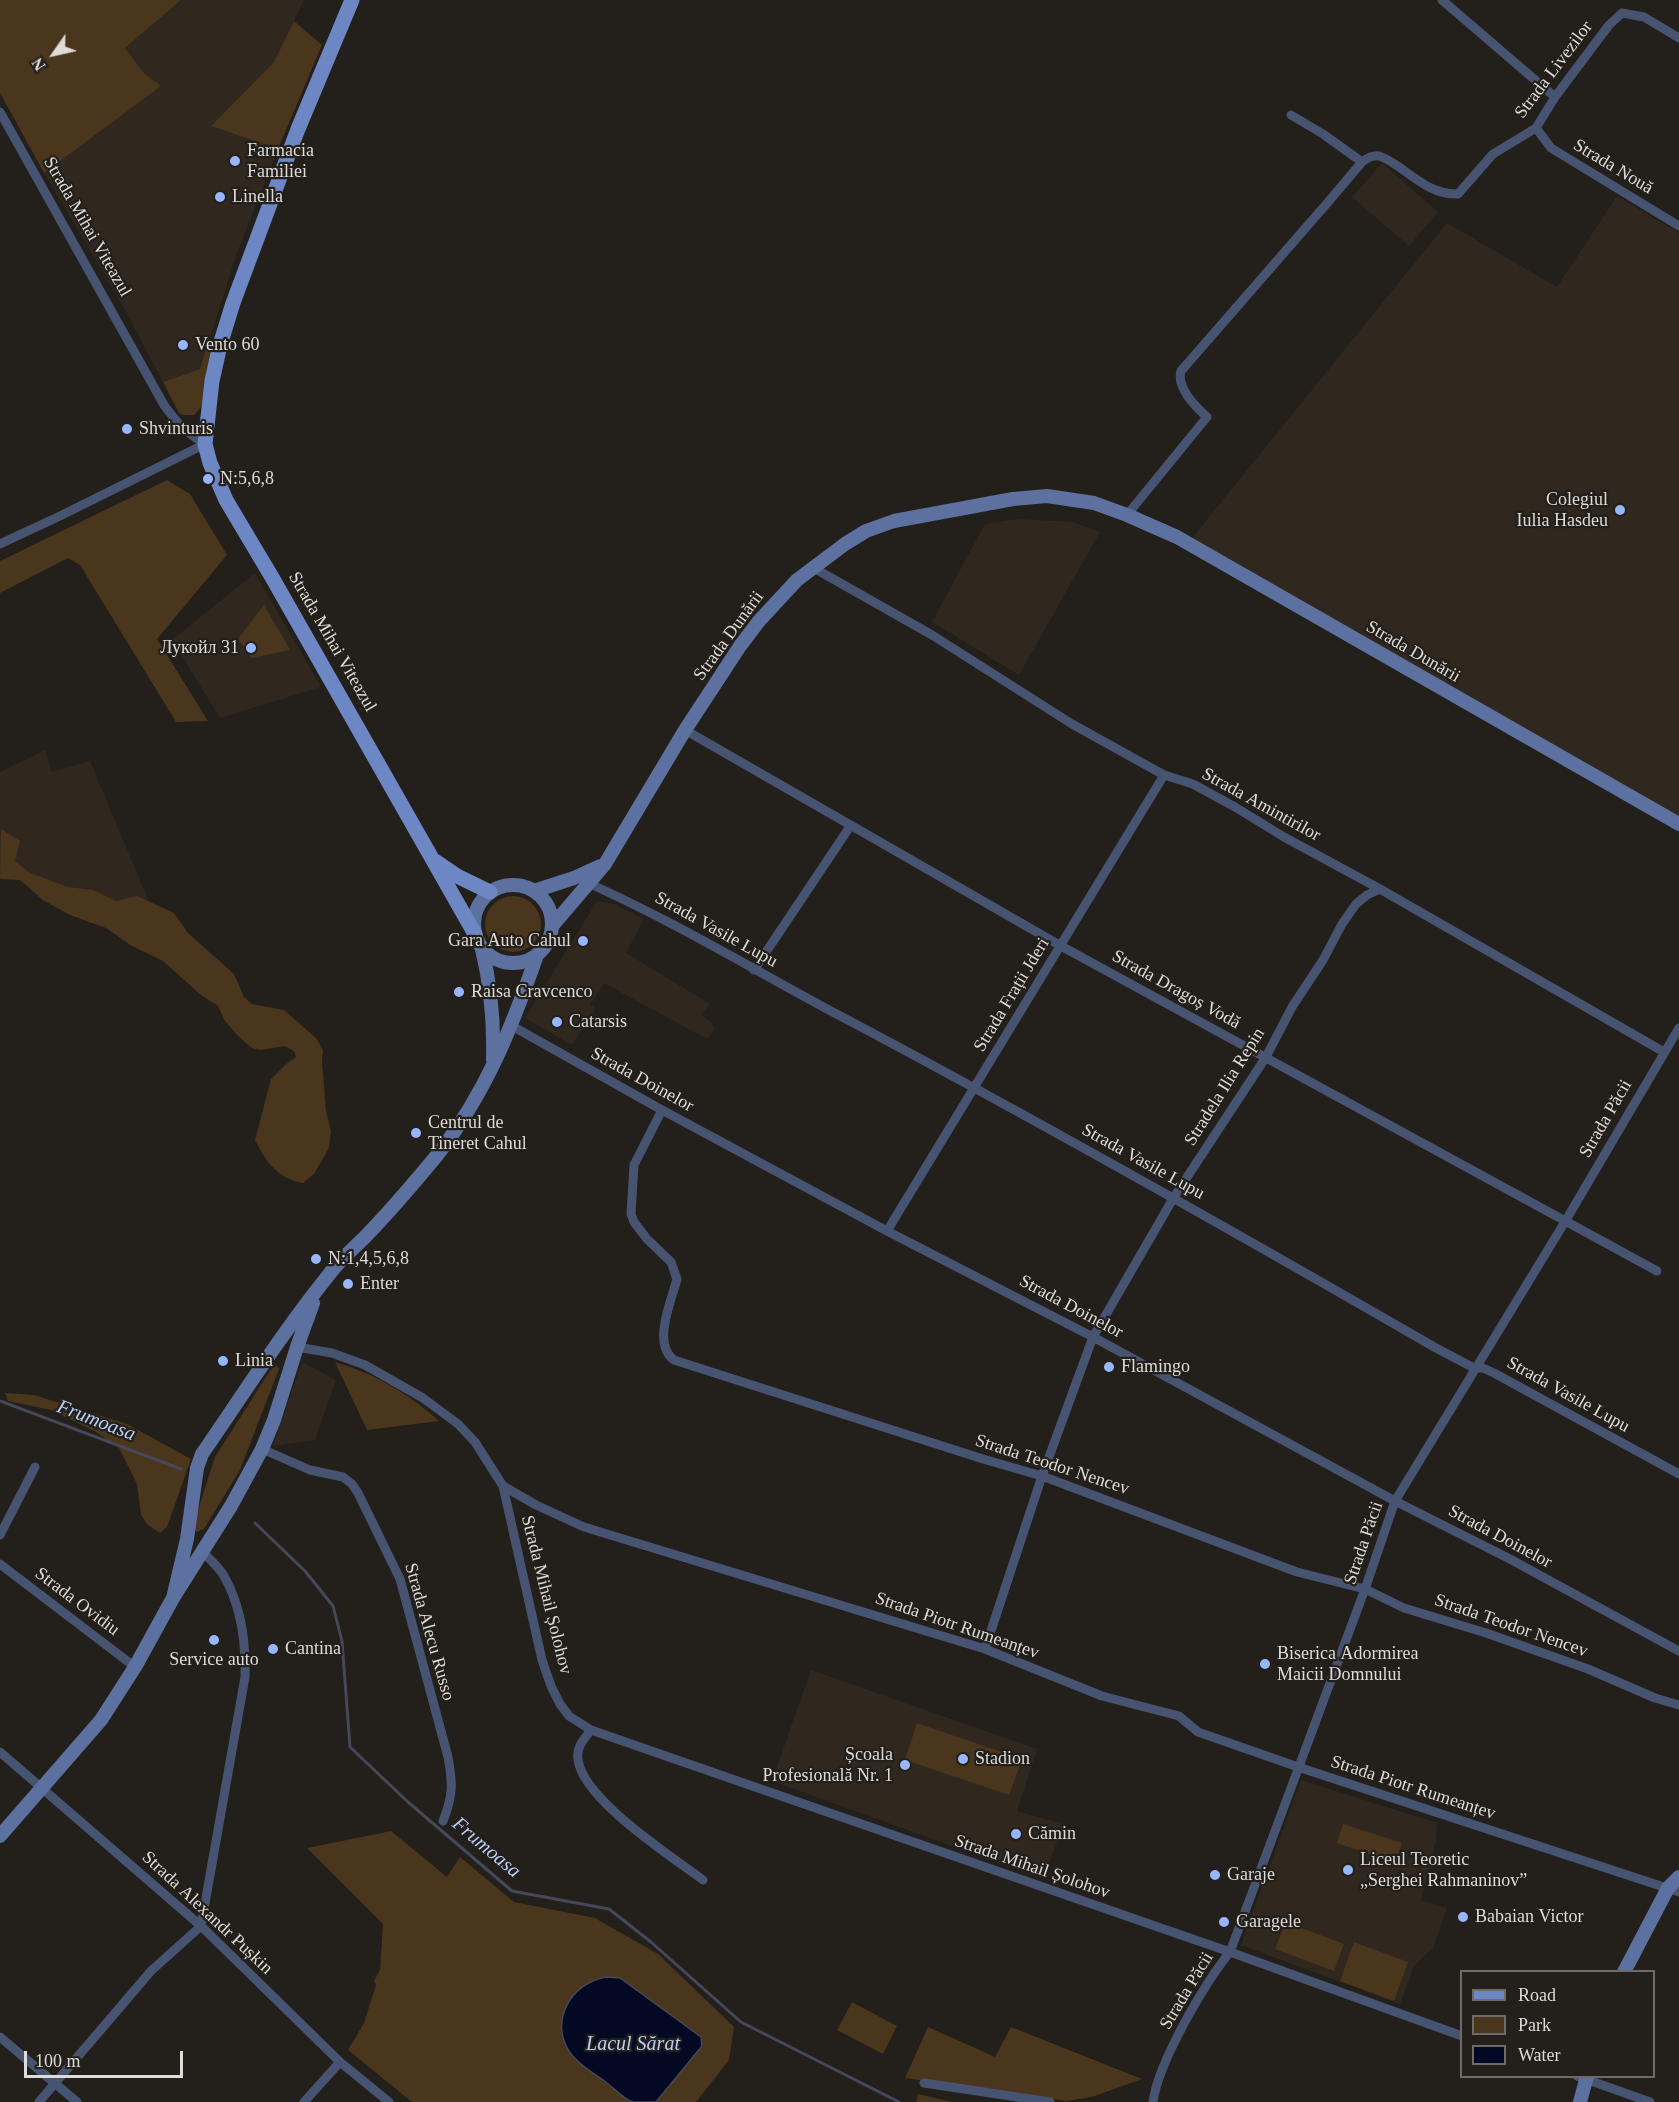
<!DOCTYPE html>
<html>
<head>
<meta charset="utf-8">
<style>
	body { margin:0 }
	#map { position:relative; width:1679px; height:2102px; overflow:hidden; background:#231f1a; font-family:"Times New Roman",serif }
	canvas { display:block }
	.legend { position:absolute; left:1460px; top:1970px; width:195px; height:108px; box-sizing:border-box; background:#231f1a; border:2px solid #6e6a66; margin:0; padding:8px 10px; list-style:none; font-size:18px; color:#dedbd8 }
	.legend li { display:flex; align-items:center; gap:12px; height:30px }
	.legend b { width:30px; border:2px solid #6e6a66 }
	.north { position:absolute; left:24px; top:24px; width:60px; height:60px; -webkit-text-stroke:4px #231f1a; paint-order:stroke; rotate:236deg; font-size:16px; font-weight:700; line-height:24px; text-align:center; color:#dedbd8 }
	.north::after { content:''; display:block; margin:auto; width:21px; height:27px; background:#dedbd8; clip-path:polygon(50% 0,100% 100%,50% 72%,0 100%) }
	.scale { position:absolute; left:24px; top:2051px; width:159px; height:27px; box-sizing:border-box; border:3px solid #dedbd8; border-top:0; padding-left:8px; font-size:18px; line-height:21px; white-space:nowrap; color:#dedbd8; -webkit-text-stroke:4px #231f1a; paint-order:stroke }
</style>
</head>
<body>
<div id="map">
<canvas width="1679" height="2102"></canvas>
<ul class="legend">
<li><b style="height:8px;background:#6c87c3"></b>Road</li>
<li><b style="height:16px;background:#4a361c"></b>Park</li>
<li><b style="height:16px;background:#030922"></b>Water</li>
</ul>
<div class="north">N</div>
<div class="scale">100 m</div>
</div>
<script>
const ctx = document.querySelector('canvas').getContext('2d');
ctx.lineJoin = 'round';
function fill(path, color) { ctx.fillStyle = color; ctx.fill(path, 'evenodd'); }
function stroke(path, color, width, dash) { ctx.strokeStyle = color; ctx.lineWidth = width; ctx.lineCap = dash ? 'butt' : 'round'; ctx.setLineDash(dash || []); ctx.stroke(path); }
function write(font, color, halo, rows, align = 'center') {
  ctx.font = font + ' "Times New Roman",serif'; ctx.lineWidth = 4.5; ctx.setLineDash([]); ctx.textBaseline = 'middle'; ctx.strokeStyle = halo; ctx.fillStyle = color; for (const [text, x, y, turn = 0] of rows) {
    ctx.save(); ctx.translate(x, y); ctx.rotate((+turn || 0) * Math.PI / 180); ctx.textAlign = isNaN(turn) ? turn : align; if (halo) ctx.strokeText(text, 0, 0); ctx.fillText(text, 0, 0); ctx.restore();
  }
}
const built = new Path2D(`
	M 181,0 L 304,0 L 274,62 L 211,126 L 278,149 L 237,253 L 200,369 L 163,382 L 118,297 L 44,173 L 160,86 L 145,74 L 125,48 Z
	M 1382,163 L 1438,212 L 1409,246 L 1352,197 Z
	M 1617,196 L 1679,233 L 1679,816 L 1192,538 L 1447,223 L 1557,287 Z
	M 1018,519 L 1073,522 L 1100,532 L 1019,675 L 932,622 L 985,524 Z
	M 255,573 L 321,687 L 220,718 L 172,640 Z
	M 45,750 L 52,772 L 90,761 L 150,904 L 90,903 L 0,867 L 0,772 Z
	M 597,901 L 614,904 L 644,919 L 626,953 L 710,1004 L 702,1015 L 711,1022 L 715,1030 L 707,1039 L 604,983 L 590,1004 L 596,1008 L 572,1045 L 525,1018 Z
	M 302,1362 L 336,1380 L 315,1440 L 273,1446 Z
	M 811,1670 L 1037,1749 L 1017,1811 L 1064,1824 L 1043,1879 L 772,1781 Z
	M 1301,1780 L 1437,1823 L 1436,1840 L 1421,1900 L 1447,1908 L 1433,1948 L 1414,1966 L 1400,2004 L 1241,1945 Z`);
const green = new Path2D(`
	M 0,0 L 181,0 L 125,48 L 145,74 L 161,86 L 44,173 L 0,93 Z
	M 294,21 L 322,45 L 278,149 L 211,126 L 274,62 Z
	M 206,349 L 213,352 L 201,407 L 194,415 L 183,415 L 179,413 L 163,382 L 200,369 Z
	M 167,480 L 190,494 L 227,555 L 157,639 L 208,721 L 176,722 L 80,565 L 68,558 L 0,593 L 0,561 Z
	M 264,605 L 290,650 L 251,658 L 238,639 Z
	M 1,829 L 20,841 L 15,861 L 30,873 L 68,887 L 93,890 L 116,901 L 137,896 L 174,913 L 188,933 L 234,974 L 244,997 L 252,1004 L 284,1010 L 316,1038 L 323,1050 L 322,1061 L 326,1111 L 331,1131 L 329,1148 L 314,1174 L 303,1183 C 277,1178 267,1163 255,1140 L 271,1079 L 285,1065 L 296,1057 L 294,1051 L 285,1046 L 261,1050 L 252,1048 L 238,1036 L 225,1021 L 218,1006 L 201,995 L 163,961 L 132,946 L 106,928 L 70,915 L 43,900 L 20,880 L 0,879 Z
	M485 924a28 28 0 1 1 56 0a28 28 0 1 1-56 0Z
	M 335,1362 C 375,1374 408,1393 439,1421 L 367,1430 Z
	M 278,1366 L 279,1369 L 240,1470 L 204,1529 L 196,1532 L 193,1525 L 215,1457 L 266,1377 L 273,1367 Z
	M 5,1393 L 34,1395 L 127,1424 L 191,1459 L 167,1527 L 160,1533 L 147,1524 L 141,1515 L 137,1484 L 119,1448 L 96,1432 L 51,1410 L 8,1401 Z
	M 917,1723 L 1022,1759 L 1009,1795 L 905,1760 Z
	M 1343,1824 L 1402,1843 L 1395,1863 L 1337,1843 Z
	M 391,1831 L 447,1877 L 460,1857 L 514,1902 L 595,1918 L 658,1954 L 734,2027 L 729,2060 L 696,2102 L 412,2102 L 348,2050 L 364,2023 L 376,1985 L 374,1981 L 380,1970 L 383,1924 L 307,1848 Z
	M 1286,1922 L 1344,1944 L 1334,1971 L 1275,1949 Z
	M 1354,1942 L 1408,1962 L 1394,2001 L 1340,1981 Z
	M 852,2002 L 897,2026 L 883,2054 L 837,2030 Z
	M 928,2027 L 995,2057 L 1011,2027 L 1142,2079 L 1092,2097 L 1066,2101 L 905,2078 Z
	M 918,2094 L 953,2102 L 916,2102 Z`);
const water = new Path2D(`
	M 606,1977 L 620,1978 L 701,2037 L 702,2046 L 656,2102 C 649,2102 639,2102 633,2102 C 624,2100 614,2088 607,2083 C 595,2074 580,2066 571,2054 C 548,2023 570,1983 606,1977 Z`);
const stream = new Path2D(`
	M 0,1401 L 181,1469
	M 255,1523 L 305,1571 L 333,1606 L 342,1641 L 350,1747 L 408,1802 L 512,1891 L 609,1909 L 651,1942 L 741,2022 L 899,2102`);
const street = new Path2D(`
	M 1442,0 L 1555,97
	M 0,112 L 164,405 C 176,422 187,433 205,444
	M 1291,115 L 1323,134 L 1362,162 C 1367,158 1372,155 1379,156 C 1386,158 1393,163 1399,167 C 1418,180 1434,195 1458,194 L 1493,154 L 1536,128 L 1555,97 L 1609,25 L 1622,13 L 1644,17 L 1679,38
	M 1536,128 L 1551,148 L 1679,226
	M 1127,515 L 1207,417 C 1196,407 1176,388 1181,371 L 1329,201 L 1362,162
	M 0,544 L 60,516 L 205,444
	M 812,567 L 932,635 L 1072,724 L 1164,775 L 1193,784 L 1235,807 L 1284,837 L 1380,889 L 1664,1052
	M 685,730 L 1061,946 L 1657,1271
	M 588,883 C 671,920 749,967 829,1010 C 1034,1118 1235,1232 1436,1348 L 1474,1368 L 1483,1368 L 1494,1373 L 1679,1474
	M 754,970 L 851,825
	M 512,1026 L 662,1110 L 887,1231 L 1093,1337 L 1395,1501 L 1508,1558 L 1679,1651
	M 662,1110 L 634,1165 L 631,1214 L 634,1222 L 647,1239 L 671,1262 L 677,1279 C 671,1302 652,1344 674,1360 L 983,1459 L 1042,1476 L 1297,1572 L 1365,1589 L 1404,1608 L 1486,1633 L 1588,1669 L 1655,1698 L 1679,1705
	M 887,1231 L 1164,775
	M 297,1347 L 332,1353 L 365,1365 L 423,1398 L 458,1424 L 475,1442 L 503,1486 L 536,1505 L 584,1527 L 985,1649 L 1102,1696 L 1179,1716 L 1198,1732 L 1298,1767 L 1679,1892
	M 262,1449 L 310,1470 L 343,1477 L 352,1484 L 358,1493 L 400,1579 L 448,1757 C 453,1784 453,1796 443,1821
	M 503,1486 L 542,1660 L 551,1686 L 560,1704 L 569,1716 L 591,1730 L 1230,1952 L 1462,2036
	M 0,1535 L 35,1467
	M 0,1564 L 135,1667
	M 985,1649 L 1042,1476 L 1093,1337 L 1174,1197 L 1266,1057 L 1292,1007 L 1323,960 L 1342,924 L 1356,904 L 1367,895 L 1380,889
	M 591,1730 C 584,1739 576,1747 578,1759 C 582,1799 671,1856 703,1880
	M 0,1752 L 201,1926 L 340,2062 L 389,2102
	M 0,2037 L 77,2102
	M 1577,2076 L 1650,2102
	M 924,2083 L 1050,2102
	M 39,2102 L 151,1971 L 201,1926 L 245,1677 C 246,1643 241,1606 224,1576 C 219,1567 209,1559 202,1551
	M 304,2102 L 340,2062
	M 1153,2102 C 1158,2063 1204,1984 1230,1952 L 1365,1589 L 1395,1501 L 1566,1220 L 1679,1028`);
const secondary = new Path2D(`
	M474 924a39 39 0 1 1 78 0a39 39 0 1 1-78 0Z
	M 534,891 L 574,878 L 600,866
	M 553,925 L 605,864 L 685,730 L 740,646 L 759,621 L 797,580 L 845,544 L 866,531 L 894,521 L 1013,499 L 1047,496 L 1094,503 L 1127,515 L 1177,537 L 1679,824
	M 482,949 C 491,986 494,1022 493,1060
	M 173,1598 L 187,1539 L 197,1468 L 202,1454 C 244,1393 284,1330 331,1272 C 341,1259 354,1248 366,1236 C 391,1210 415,1182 438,1154 C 486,1093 512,1027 537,955
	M 0,1836 L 101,1720 L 135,1667 L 173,1598 L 231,1506 L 262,1449 L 274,1420 L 297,1347 L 313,1303
	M 1624,1972 L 1668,1888 L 1679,1877
	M 1580,2102 L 1587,2076`);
const primary = new Path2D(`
	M 352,0 L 298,129 L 233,303 L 220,345 L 212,381 L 205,444 L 210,463 L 226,500 L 273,579 L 475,934
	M 435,861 L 457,876 L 490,892`);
const markers = [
	[235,161,6,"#97b6fd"],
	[220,197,6,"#97b6fd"],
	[183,345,6,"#97b6fd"],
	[127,429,6,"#97b6fd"],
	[208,479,6,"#97b6fd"],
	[1620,510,6,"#97b6fd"],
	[251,648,6,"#97b6fd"],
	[583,941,6,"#97b6fd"],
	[459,992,6,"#97b6fd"],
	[557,1022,6,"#97b6fd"],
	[416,1133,6,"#97b6fd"],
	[316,1259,6,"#97b6fd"],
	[348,1284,6,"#97b6fd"],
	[223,1361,6,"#97b6fd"],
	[1109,1367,6,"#97b6fd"],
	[214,1640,6,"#97b6fd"],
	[273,1649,6,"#97b6fd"],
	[1265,1664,6,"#97b6fd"],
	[963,1759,6,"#97b6fd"],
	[905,1765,6,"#97b6fd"],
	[1016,1834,6,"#97b6fd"],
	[1348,1870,6,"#97b6fd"],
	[1215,1875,6,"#97b6fd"],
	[1463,1917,6,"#97b6fd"],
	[1224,1922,6,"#97b6fd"]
];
const streetNames = [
	["Strada Livezilor",1554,70,-53],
	["Strada Nouă",1613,167,31],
	["Strada Mihai Viteazul",87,227,60],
	["Strada Dunării",729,636,-54],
	["Strada Mihai Viteazul",332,642,60],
	["Strada Dunării",1413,652,30],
	["Strada Amintirilor",1261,805,29],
	["Strada Vasile Lupu",716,930,29],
	["Strada Dragoș Vodă",1176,990,29],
	["Strada Frații Jderi",1012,995,-59],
	["Strada Doinelor",642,1080,29],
	["Stradela Ilia Repin",1225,1087,-58],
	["Strada Păcii",1606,1119,-60],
	["Strada Vasile Lupu",1143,1162,29],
	["Strada Doinelor",1071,1307,28],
	["Strada Vasile Lupu",1568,1395,29],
	["Strada Teodor Nencev",1052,1465,18],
	["Strada Doinelor",1500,1537,28],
	["Strada Păcii",1364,1543,-71],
	["Strada Mihail Șolohov",546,1595,76],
	["Strada Ovidiu",77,1602,37],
	["Strada Piotr Rumeanțev",957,1626,19],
	["Strada Teodor Nencev",1511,1626,19],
	["Strada Alecu Russo",429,1632,74],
	["Strada Piotr Rumeanțev",1413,1788,18],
	["Strada Mihail Șolohov",1032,1867,19],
	["Strada Alexandr Pușkin",207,1913,43],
	["Strada Păcii",1187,1991,-59]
];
const poiNames = [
	["Farmacia",247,151],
	["Familiei",247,172],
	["Linella",232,197],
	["Vento 60",195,345],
	["Shvinturis",139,429],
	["N:5,6,8",220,479],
	["Colegiul",1608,500,"right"],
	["Iulia Hasdeu",1608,521,"right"],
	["Лукойл 31",239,648,"right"],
	["Gara Auto Cahul",571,941,"right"],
	["Raisa Cravcenco",471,992],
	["Catarsis",569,1022],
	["Centrul de",428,1123],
	["Tineret Cahul",428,1144],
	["N:1,4,5,6,8",328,1259],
	["Enter",360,1284],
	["Linia",235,1361],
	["Flamingo",1121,1367],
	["Cantina",285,1649],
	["Biserica Adormirea",1277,1654],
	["Maicii Domnului",1277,1675],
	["Service auto",214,1660,"center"],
	["Școala",893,1755,"right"],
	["Profesională Nr. 1",893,1776,"right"],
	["Stadion",975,1759],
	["Cămin",1028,1834],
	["Liceul Teoretic",1360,1860],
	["„Serghei Rahmaninov”",1360,1881],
	["Garaje",1227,1875],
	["Babaian Victor",1475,1917],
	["Garagele",1236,1922]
];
const waterNames = [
	["Frumoasa",96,1421,21],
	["Frumoasa",486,1848,40],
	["Lacul Sărat",633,2045]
];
fill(built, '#30281e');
fill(green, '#4a361c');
fill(water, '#030922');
stroke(water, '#454859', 1.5);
stroke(stream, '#454859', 3);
stroke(street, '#475471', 9);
stroke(secondary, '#5c719f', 14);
stroke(primary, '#6c87c3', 15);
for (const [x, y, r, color] of markers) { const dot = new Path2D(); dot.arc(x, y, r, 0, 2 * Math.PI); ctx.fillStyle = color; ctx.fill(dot); stroke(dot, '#231f1a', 2); }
write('18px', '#dedbd8', '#231f1a', streetNames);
write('18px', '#dedbd8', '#231f1a', poiNames, 'left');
write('italic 20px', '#b9cefa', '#231f1a', waterNames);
</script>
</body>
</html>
